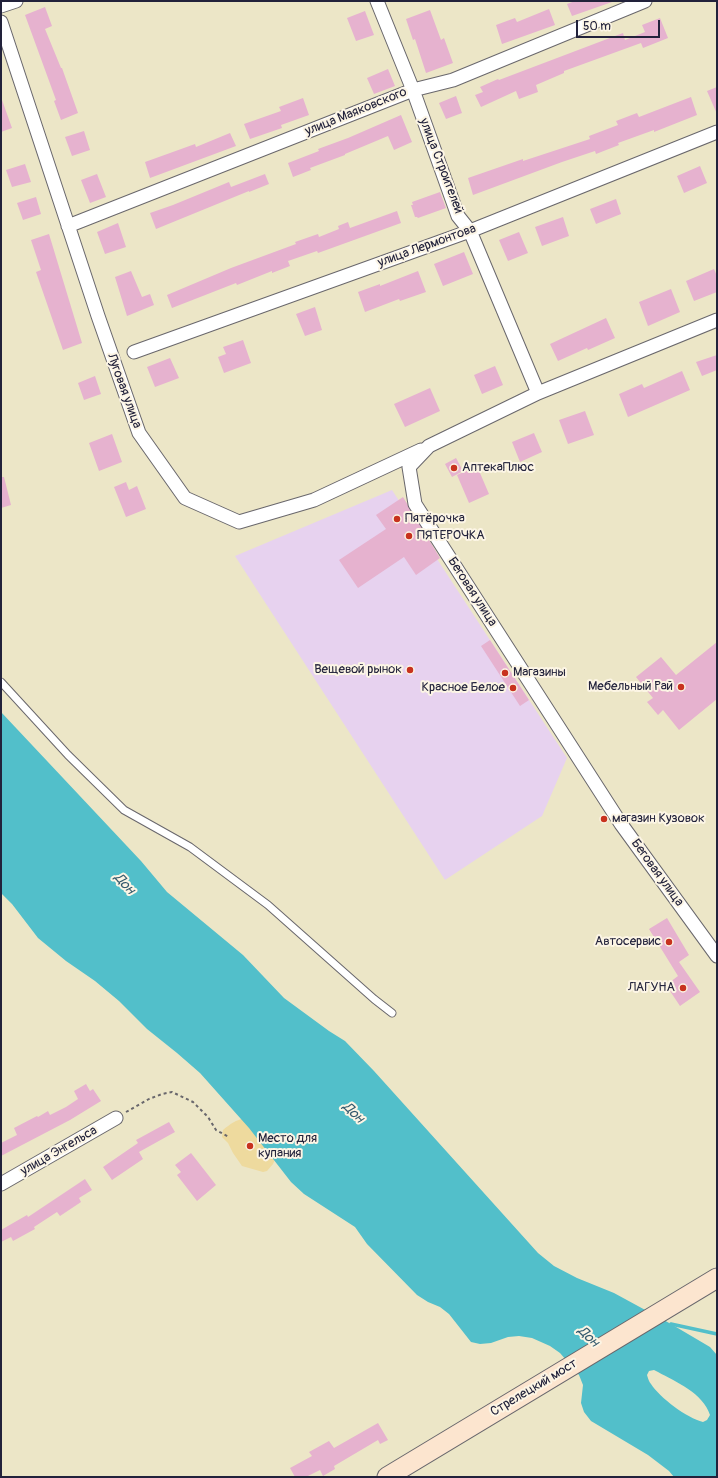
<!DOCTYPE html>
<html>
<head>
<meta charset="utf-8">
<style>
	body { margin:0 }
	#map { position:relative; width:718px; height:1478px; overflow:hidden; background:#ece6c7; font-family:Pangolin,sans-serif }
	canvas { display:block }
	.frame { position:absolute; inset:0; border:2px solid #22223b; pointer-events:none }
	.scale { position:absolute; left:576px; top:20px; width:84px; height:18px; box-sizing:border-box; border:2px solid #22223b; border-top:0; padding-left:5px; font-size:12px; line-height:14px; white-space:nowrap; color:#22223b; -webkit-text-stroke:3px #fcf5e5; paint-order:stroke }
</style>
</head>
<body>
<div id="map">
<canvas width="718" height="1478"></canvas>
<div class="frame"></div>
<div class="scale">50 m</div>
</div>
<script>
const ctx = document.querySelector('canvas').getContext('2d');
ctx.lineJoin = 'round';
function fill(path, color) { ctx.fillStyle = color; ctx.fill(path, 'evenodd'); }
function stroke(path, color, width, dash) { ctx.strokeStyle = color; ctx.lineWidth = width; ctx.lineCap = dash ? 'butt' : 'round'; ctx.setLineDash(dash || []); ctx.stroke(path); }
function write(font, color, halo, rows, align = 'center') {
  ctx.font = font + ' Pangolin,sans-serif'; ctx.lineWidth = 4; ctx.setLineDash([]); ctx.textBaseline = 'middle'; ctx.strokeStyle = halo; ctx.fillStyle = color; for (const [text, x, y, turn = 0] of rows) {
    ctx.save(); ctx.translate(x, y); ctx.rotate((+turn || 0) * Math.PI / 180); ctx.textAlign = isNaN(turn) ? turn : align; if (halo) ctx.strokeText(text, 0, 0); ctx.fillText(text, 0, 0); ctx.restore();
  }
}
const built = new Path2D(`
	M 392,490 L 567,758 L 542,816 L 445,880 L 235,556 Z`);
const sand = new Path2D(`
	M 245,1118 L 276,1157 L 273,1164 L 267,1171 L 263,1172 L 242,1166 L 233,1153 L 228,1143 L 222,1137 L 223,1130 C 230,1124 236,1120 245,1118 Z`);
const water = new Path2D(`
	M 1,712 L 141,861 L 167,892 L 243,955 L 284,998 L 329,1031 L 345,1041 L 374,1071 L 538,1253 L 554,1266 L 577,1278 L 614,1293 L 671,1324 L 710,1347 L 717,1355 L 717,1477 L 674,1477 L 669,1471 L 648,1455 L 591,1421 L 584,1412 L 581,1403 L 583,1385 L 579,1375 L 560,1353 L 550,1346 L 532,1338 L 519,1336 L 508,1337 L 491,1343 L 480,1344 L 471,1342 L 449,1314 L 440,1307 L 428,1302 L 417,1295 L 367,1244 L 355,1227 L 304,1194 L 291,1182 L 249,1128 L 200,1073 L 177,1053 L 147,1029 L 119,1001 L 95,981 L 66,961 L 38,938 L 12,904 L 1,893 ZM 654,1370 L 658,1372 C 676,1382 703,1393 710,1415 L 707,1420 L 703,1422 C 687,1418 660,1398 651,1384 C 649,1382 648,1378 647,1375 L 649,1371 Z`);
const stream = new Path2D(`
	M 671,1324 L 717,1334`);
const building = new Path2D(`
	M 575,1 L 612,1 L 612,2 L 572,16 L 567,4 Z
	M 45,7 L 52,26 L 45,29 L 61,68 L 62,68 L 78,113 L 61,120 L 54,101 L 56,100 L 25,15 Z
	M 549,9 L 555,25 L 502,44 L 496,25 L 515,18 L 517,22 Z
	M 430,10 L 441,40 L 444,38 L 453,63 L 426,73 L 415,39 L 413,40 L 406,19 Z
	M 365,11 L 374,35 L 356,41 L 347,18 Z
	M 660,18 L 668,38 L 643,48 L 641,43 L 564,71 L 564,73 L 536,85 L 538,92 L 519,99 L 516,91 L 481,107 L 475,95 L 483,92 L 480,87 L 498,79 L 499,80 L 623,33 L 625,40 L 645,32 L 642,25 Z
	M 388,69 L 395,86 L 374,94 L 367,78 Z
	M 717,87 L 717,114 L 707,91 Z
	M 456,96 L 462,113 L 446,119 L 439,103 Z
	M 691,97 L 697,115 L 654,132 L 654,130 L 618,143 L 619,145 L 596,154 L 595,151 L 562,162 L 473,195 L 468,178 L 523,159 L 523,161 L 590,139 L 589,136 L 618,125 L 616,121 L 637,113 L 639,117 Z
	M 303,98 L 309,115 L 281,125 L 282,128 L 250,139 L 244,124 L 281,111 L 279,107 Z
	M 1,100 L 2,100 L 12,128 L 1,132 Z
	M 401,115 L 412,142 L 394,150 L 388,136 L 345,154 L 345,155 L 310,168 L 311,170 L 293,177 L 288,163 L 319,151 L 318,149 L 348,138 Z
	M 84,131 L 90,150 L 72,156 L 65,137 Z
	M 230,133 L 236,146 L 150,178 L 145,162 L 195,144 L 196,147 Z
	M 25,164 L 31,182 L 12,187 L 6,170 Z
	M 700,166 L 707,183 L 684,193 L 677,176 Z
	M 97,174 L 106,197 L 90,203 L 81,180 Z
	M 265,174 L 269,184 L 249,192 L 249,191 L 156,229 L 150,213 L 173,205 L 229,182 L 231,187 Z
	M 440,192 L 446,208 L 418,218 L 417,217 L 415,217 L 411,205 L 413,205 L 412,202 Z
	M 36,197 L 41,214 L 23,220 L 17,203 Z
	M 616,199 L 621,214 L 596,224 L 590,209 Z
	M 397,211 L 401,223 L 318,253 L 317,251 L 288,261 L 290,266 L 272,273 L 272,271 L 237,285 L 236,283 L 172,308 L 167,295 L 231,268 L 296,244 L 295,242 L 318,234 L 319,237 L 339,229 L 338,226 L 348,222 L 350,228 Z
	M 563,217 L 569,236 L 542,246 L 535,227 Z
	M 118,223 L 126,247 L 105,254 L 97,232 Z
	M 519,232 L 528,253 L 508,261 L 499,240 Z
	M 49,234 L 82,343 L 63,350 L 36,272 L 41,270 L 31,240 Z
	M 464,252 L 473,274 L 443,286 L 434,264 Z
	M 714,269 L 717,276 L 717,292 L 694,301 L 686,281 Z
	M 131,271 L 142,297 L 150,294 L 154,305 L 127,316 L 115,277 Z
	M 418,271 L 426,292 L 400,301 L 399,299 L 365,312 L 358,292 L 380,284 L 380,286 Z
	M 671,289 L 680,312 L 648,326 L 639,302 Z
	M 315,307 L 322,330 L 305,336 L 296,314 Z
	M 606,318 L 615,338 L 588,350 L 587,348 L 558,361 L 550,344 Z
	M 243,340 L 251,363 L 224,373 L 218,357 L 226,354 L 223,347 Z
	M 717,355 L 717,370 L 702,376 L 696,362 Z
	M 170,358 L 179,378 L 155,387 L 147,367 Z
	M 495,366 L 503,385 L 482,394 L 474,375 Z
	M 682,371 L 690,390 L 628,417 L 619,394 L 642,384 L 644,388 Z
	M 95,376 L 101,394 L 84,400 L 78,383 Z
	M 430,388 L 440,411 L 405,427 L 394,404 Z
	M 585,411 L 594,435 L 568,444 L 559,420 Z
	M 534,433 L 542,452 L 520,462 L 512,442 Z
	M 112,434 L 122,462 L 99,471 L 89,443 Z
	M 456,458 L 463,471 L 452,477 L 445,464 Z
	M 477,466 L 489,494 L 469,503 L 457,475 Z
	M 1,477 L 4,477 L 11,505 L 1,508 Z
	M 126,482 L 129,490 L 137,486 L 146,509 L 126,517 L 114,487 Z
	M 403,497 L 440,558 L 416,575 L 404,557 L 358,588 L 339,560 L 386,529 L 376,515 Z
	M 490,640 L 529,700 L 520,706 L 481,646 Z
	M 717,642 L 717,699 L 679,730 L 663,710 L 658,715 L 647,702 L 653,698 L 636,677 L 661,657 L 676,675 Z
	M 667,918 L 689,955 L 679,962 L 700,992 L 680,1006 L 666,985 L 678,976 L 649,929 Z
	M 86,1084 L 90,1091 L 93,1089 L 101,1101 L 70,1120 L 1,1156 L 1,1143 L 17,1135 L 14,1128 L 37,1116 L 38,1117 L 48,1111 L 50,1115 L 66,1107 L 78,1099 L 74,1091 Z
	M 169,1122 L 175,1132 L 139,1152 L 143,1159 L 112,1180 L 103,1167 L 138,1143 L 136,1140 Z
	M 191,1153 L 216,1185 L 197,1201 L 177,1175 L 181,1172 L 175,1165 Z
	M 85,1179 L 92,1190 L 79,1198 L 81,1202 L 60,1216 L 57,1212 L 34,1227 L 35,1229 L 13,1241 L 11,1237 L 1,1242 L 1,1230 L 27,1215 L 28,1217 Z
	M 378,1423 L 388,1440 L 380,1444 L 378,1440 L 334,1466 L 335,1469 L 323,1476 L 320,1470 L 306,1477 L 295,1477 L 290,1468 L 312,1456 L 309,1452 L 329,1441 L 334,1448 Z`);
const path = new Path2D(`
	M 126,1112 L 149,1099 L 162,1094 L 172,1092 L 193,1102 L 208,1117 L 216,1130 L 229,1137`);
const service = new Path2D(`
	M 1,682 L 68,755 L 124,810 L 190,847 L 268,905 L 374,999 L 392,1013`);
const minor = new Path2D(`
	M 377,1 L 413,90 L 458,216 L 470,231 L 538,393
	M 1,6 L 16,1
	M 1,22 L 98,316 L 139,433 L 185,498 L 239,522 L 314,500 L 421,450
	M 68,226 L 413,90 L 453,80 L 645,1
	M 717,320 L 538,393 L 429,446 L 409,467 L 415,504 L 621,824 L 717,956
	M 134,352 L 470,231 L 717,132
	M 1,1184 L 116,1118`);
const secondary = new Path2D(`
	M 387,1477 L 717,1278`);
const markers = [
	[454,468,4,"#c8321e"],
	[397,519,4,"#c8321e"],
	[409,536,4,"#c8321e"],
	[410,670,4,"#c8321e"],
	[505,673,4,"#c8321e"],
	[681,687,4,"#c8321e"],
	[513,688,4,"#c8321e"],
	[604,819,4,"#c8321e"],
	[669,942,4,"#c8321e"],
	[683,988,4,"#c8321e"],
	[250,1146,4,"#c8321e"]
];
const streetNames = [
	["улица Маяковского",356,112,-22],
	["улица Строителей",441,166,69],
	["улица Лермонтова",427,246,-20],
	["Луговая улица",124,391,70],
	["Беговая улица",472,592,57],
	["Беговая улица",657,873,54],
	["улица Энгельса",59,1151,-30],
	["Стрелецкий мост",534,1388,-31]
];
const poiNames = [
	["АптекаПлюс",462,468],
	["Пятёрочка",405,519],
	["ПЯТЕРОЧКА",417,536],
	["Вещевой рынок",402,670,"right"],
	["Магазины",513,673],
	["Мебельный Рай",673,687,"right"],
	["Красное Белое",505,688,"right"],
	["магазин Кузовок",612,819],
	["Автосервис",661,942,"right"],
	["ЛАГУНА",675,988,"right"],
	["Место для",258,1139],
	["купания",258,1154]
];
const waterNames = [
	["Дон",124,884,47],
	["Дон",353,1113,44],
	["Дон",588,1337,44]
];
fill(built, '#e7d2ef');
fill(sand, '#eeda9e');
fill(water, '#52bfca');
stroke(stream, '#52bfca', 3.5);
fill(building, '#e6b2cf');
stroke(service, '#69676c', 9);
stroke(minor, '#69676c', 15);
stroke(secondary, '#69676c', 21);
stroke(path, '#69676c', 2, [3, 3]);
stroke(service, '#fff', 7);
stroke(minor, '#fff', 13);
stroke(secondary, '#fce5cf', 19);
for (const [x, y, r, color] of markers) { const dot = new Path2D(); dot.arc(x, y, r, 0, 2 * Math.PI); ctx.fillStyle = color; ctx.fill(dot); stroke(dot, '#fcf5e5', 1.5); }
write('13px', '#22223b', '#fcf5e5', streetNames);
write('13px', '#22223b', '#fcf5e5', poiNames, 'left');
write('italic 14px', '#33596d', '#fcf5e5', waterNames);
</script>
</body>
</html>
